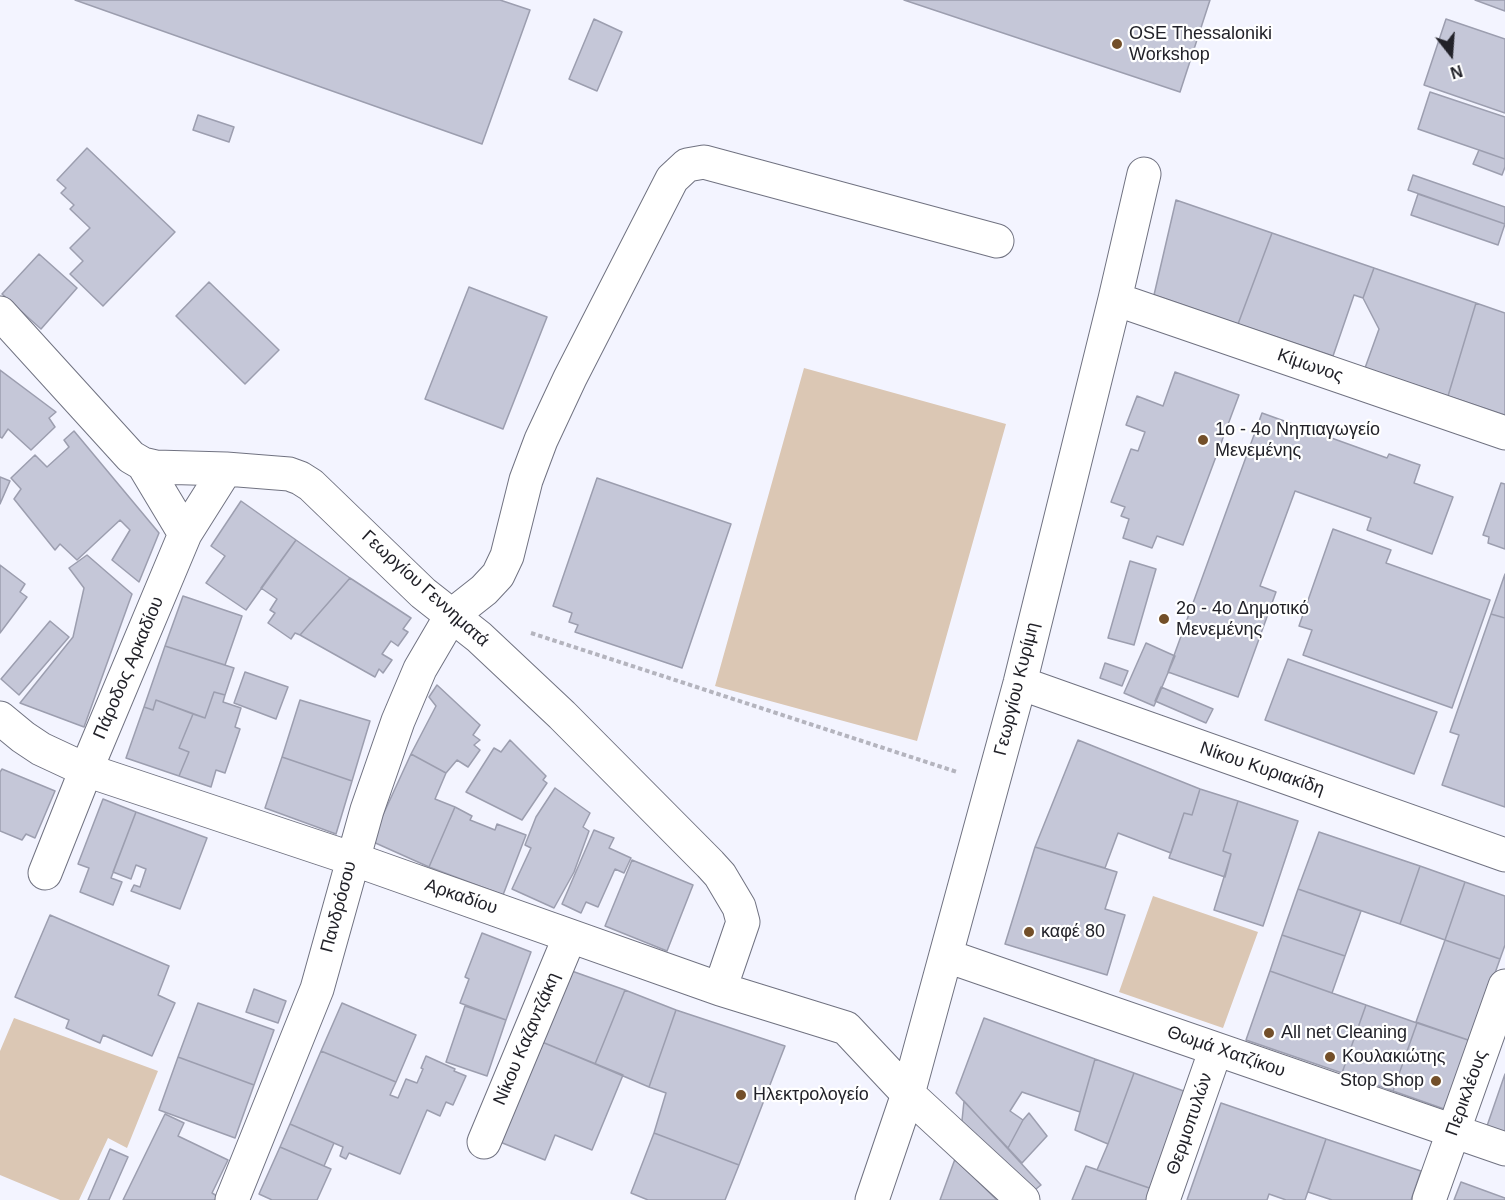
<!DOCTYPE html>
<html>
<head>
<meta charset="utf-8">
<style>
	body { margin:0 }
	#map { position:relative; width:1505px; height:1200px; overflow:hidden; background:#f3f4ff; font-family:Arial,sans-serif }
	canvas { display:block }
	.north { position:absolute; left:1421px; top:24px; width:60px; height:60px; -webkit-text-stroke:4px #fff; paint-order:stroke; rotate:163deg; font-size:16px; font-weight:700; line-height:24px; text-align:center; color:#222229 }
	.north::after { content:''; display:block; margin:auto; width:21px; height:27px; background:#222229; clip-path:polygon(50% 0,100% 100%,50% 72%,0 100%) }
</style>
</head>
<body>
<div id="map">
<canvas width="1505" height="1200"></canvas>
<div class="north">N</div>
</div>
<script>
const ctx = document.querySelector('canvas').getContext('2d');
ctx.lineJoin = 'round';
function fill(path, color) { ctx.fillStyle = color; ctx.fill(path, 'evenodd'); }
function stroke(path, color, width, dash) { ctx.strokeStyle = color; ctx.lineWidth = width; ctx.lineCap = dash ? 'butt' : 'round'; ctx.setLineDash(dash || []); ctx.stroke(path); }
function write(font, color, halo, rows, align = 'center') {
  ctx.font = font + ' Arial,sans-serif'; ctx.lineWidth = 4.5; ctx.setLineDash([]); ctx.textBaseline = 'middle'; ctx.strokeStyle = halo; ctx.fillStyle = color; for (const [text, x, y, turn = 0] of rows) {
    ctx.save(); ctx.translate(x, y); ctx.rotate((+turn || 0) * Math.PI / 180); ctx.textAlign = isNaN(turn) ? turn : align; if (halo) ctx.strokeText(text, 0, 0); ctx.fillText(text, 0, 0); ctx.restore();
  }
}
const green = new Path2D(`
	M 804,368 L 1006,424 L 917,741 L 715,686 Z
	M 1153,896 L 1258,932 L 1223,1028 L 1119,992 Z
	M 14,1018 L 158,1071 L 127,1148 L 108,1138 L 79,1200 L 60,1200 L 0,1175 L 0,1051 Z`);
const building = new Path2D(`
	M 75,0 L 500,0 L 530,10 L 482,144 Z
	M 904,0 L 1210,0 L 1180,92 Z
	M 1475,0 L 1505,0 L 1505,11 Z
	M 594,19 L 622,32 L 597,91 L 569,79 Z
	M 1446,19 L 1505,39 L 1505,113 L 1424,85 Z
	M 1430,92 L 1505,117 L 1505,159 L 1418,129 Z
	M 198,115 L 234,127 L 229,142 L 193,130 Z
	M 87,148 L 175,232 L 103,306 L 70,274 L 83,261 L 70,248 L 90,228 L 70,209 L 74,205 L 61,193 L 66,188 L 57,180 Z
	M 1479,150 L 1505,159 L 1505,167 L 1502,175 L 1473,164 Z
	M 1413,175 L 1505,207 L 1505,224 L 1408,190 Z
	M 1418,194 L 1505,224 L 1498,245 L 1411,215 Z
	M 1176,200 L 1272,233 L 1238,324 L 1154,295 Z
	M 1272,233 L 1374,268 L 1363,298 L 1354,295 L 1333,356 L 1238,324 Z
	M 39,254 L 77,288 L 41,329 L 2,294 Z
	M 1374,268 L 1476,303 L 1448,396 L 1365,368 L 1379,329 L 1363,298 Z
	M 209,282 L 279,350 L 245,384 L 176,316 Z
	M 469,287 L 547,317 L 503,429 L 425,399 Z
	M 1476,303 L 1505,313 L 1505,415 L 1448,396 Z
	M 0,370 L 56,412 L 49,418 L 55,427 L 31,450 L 8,429 L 2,438 L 0,437 Z
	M 1175,372 L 1239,395 L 1183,545 L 1157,536 L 1152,548 L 1123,538 L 1129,519 L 1121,516 L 1125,507 L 1111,502 L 1131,449 L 1138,451 L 1145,432 L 1126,425 L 1137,396 L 1163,406 Z
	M 1262,413 L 1387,458 L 1389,454 L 1420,465 L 1414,483 L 1453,497 L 1432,554 L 1367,530 L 1371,518 L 1295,491 L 1260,586 L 1276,592 L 1238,697 L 1168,672 Z
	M 74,431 L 159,533 L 139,582 L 112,560 L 130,530 L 120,520 L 77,560 L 60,544 L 55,550 L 14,499 L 21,489 L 11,478 L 35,455 L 47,467 L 69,447 L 64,440 Z
	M 0,477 L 10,481 L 0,504 Z
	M 597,478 L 731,524 L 682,668 L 575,632 L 578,625 L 569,622 L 572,613 L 553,606 Z
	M 1501,483 L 1505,484 L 1505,549 L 1488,543 L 1489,537 L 1483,535 Z
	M 241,501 L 296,540 L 246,610 L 206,583 L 225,556 L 211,546 Z
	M 1333,529 L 1391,550 L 1386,563 L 1490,600 L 1452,708 L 1303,655 L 1312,630 L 1299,626 Z
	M 296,540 L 350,578 L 300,635 L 295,633 L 291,639 L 268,623 L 275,613 L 270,610 L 277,599 L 261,588 Z
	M 87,555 L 132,594 L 84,727 L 20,703 L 73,637 L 84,588 L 69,568 Z
	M 1130,561 L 1156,569 L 1134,645 L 1108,638 Z
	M 0,565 L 25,584 L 20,592 L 27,597 L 0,633 Z
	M 1505,574 L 1505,618 L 1491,614 Z
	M 350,578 L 411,618 L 403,629 L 408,632 L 398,646 L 391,641 L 382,654 L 392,660 L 383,673 L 379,669 L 375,677 L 300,635 Z
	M 183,596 L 242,616 L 225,665 L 165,646 Z
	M 1491,614 L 1505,618 L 1505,807 L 1442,785 L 1459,735 L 1450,732 Z
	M 50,621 L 69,637 L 19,695 L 1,679 Z
	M 1146,643 L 1175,656 L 1154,706 L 1124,693 Z
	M 165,646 L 234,668 L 225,695 L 214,692 L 205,718 L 156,700 L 153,710 L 144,707 Z
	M 1288,659 L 1437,712 L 1414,774 L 1265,720 Z
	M 1105,663 L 1128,671 L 1122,686 L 1100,678 Z
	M 245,672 L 288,687 L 276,719 L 234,703 Z
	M 437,685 L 480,725 L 473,735 L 480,740 L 474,745 L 480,750 L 468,767 L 457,760 L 446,773 L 411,754 L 436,706 L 429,697 Z
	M 1161,687 L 1213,709 L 1206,723 L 1155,701 Z
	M 214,692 L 225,695 L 223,702 L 241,708 L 235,727 L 240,729 L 225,773 L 216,770 L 211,787 L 179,776 L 189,752 L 179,748 L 193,714 L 205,718 Z
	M 156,700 L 193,714 L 179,748 L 189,752 L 179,776 L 126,758 L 144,707 L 153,710 Z
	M 300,700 L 370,721 L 352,781 L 282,757 Z
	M 510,740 L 546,776 L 543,780 L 547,783 L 522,820 L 466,792 L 494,748 L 501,752 Z
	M 1078,740 L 1200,789 L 1192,815 L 1184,813 L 1171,853 L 1118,833 L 1105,868 L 1035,847 Z
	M 411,754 L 446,773 L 435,799 L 455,807 L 429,867 L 371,841 Z
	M 282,757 L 352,781 L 336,834 L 265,808 Z
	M 2,769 L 55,791 L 35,838 L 26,834 L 22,840 L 0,831 L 0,772 Z
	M 555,788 L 590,813 L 583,827 L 589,831 L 574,872 L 554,908 L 512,889 L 531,848 L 525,845 L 536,817 Z
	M 1200,789 L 1238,801 L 1223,851 L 1231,854 L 1225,877 L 1169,858 L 1184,813 L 1192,815 Z
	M 103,799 L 136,812 L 111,878 L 122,882 L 113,905 L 80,892 L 89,868 L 78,864 Z
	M 1238,801 L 1298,821 L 1263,926 L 1214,910 L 1231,854 L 1223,851 Z
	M 455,807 L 472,816 L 470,820 L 495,830 L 497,824 L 526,835 L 503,895 L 429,867 Z
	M 136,812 L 207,838 L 180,909 L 131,891 L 134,885 L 140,887 L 146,869 L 136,865 L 131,879 L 113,872 Z
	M 594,830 L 614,838 L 609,848 L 631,858 L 624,873 L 615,869 L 598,907 L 586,902 L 581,913 L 562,904 Z
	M 1319,832 L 1420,866 L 1400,924 L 1298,889 Z
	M 1035,847 L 1117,872 L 1105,909 L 1125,915 L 1107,975 L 1005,944 Z
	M 632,860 L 693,885 L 667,951 L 605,926 Z
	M 1420,866 L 1465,882 L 1445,940 L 1400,924 Z
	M 1465,882 L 1505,896 L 1505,945 L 1500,959 L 1445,940 Z
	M 1298,889 L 1361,911 L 1345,956 L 1282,935 Z
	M 50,915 L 169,966 L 158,995 L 175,1003 L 152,1056 L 103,1035 L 100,1043 L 66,1028 L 69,1020 L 15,997 Z
	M 482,933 L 531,952 L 506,1020 L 460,1003 L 469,979 L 465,977 Z
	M 1282,935 L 1345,956 L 1332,993 L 1270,971 Z
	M 1445,940 L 1500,959 L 1471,1041 L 1416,1022 Z
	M 569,970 L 625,990 L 595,1064 L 542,1042 Z
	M 1270,971 L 1366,1005 L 1342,1073 L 1246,1040 Z
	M 254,989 L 286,1001 L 278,1023 L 246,1012 Z
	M 625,990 L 676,1010 L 649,1087 L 595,1064 Z
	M 198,1003 L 274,1030 L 254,1085 L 178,1057 Z
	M 342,1003 L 416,1035 L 396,1082 L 321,1051 Z
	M 1366,1005 L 1417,1023 L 1393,1091 L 1342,1073 Z
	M 465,1006 L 506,1020 L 487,1076 L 446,1062 Z
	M 676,1010 L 785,1046 L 739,1165 L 654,1133 L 666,1093 L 649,1087 Z
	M 984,1018 L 1095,1059 L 1080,1112 L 1022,1092 L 1010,1111 L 1023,1120 L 1008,1148 L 956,1093 Z
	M 1417,1023 L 1471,1041 L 1447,1110 L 1393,1091 Z
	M 542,1042 L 623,1075 L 592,1150 L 555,1135 L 545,1160 L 500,1142 Z
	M 321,1051 L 396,1082 L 390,1095 L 398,1098 L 406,1079 L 417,1083 L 423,1069 L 421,1068 L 426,1056 L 455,1069 L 454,1071 L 466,1076 L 453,1105 L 446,1102 L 440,1116 L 427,1110 L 400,1174 L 349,1153 L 346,1159 L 340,1156 L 343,1147 L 290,1124 Z
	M 178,1057 L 254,1085 L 235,1138 L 159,1110 Z
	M 1095,1059 L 1134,1073 L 1108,1144 L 1075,1130 Z
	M 1134,1073 L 1192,1094 L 1158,1191 L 1097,1170 L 1108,1144 Z
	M 1505,1074 L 1505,1132 L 1487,1126 Z
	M 964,1101 L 1041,1185 L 1031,1193 L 961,1130 Z
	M 1221,1103 L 1326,1139 L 1305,1200 L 1286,1200 L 1269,1194 L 1267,1200 L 1187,1200 Z
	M 1029,1113 L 1047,1136 L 1022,1163 L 1008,1148 L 1023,1120 Z
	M 165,1114 L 184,1123 L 178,1136 L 228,1160 L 212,1193 L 217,1196 L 215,1200 L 123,1200 Z
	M 290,1124 L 334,1143 L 324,1166 L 280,1147 Z
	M 654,1133 L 739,1165 L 725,1200 L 648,1200 L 631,1193 Z
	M 1326,1139 L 1421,1171 L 1411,1200 L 1332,1200 L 1308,1192 Z
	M 280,1147 L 331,1169 L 317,1200 L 272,1200 L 259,1194 Z
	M 110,1149 L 128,1157 L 109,1200 L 88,1200 Z
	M 955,1159 L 997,1200 L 940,1200 Z
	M 1086,1166 L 1158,1191 L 1155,1200 L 1072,1200 Z
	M 1461,1182 L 1505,1198 L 1505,1200 L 1454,1200 Z`);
const path = new Path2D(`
	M 531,633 L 957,772`);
const minor = new Path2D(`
	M 1115,299 L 1505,433
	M 0,313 L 131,457 L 143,464 L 156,467 L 226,469 L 289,474 L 300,478 L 311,485 L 423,593 L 479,637 L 562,715 L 710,864 L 720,875 L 739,907 L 743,922 L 720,989
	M 143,464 L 185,534
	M 1020,683 L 1505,855
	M 0,718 L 23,737 L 41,749 L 86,770 L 353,859 L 720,989 L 846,1028 L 908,1094 L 1023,1200
	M 45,873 L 86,770 L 185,534 L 226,469
	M 947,956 L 1505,1149
	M 484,1142 L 570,936
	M 232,1200 L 317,989 L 367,810 L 398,721 L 420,669 L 451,616 L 484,590 L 498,575 L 507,556 L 526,480 L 541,440 L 570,378 L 672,179 L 687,165 L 704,162 L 997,241
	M 872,1200 L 908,1094 L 1020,683 L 1115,299 L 1144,174
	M 1163,1200 L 1216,1049
	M 1429,1200 L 1505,986`);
const markers = [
	[1117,44,6,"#734f29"],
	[1203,440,6,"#734f29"],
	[1164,619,6,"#734f29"],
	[1029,932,6,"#734f29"],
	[1269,1033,6,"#734f29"],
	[1330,1057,6,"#734f29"],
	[1436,1081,6,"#734f29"],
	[741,1095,6,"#734f29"]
];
const poiNames = [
	["OSE Thessaloniki",1129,34],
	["Workshop",1129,55],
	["1o - 4o Νηπιαγωγείο",1215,430],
	["Μενεμένης",1215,451],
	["2o - 4o Δημοτικό",1176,609],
	["Μενεμένης",1176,630],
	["καφέ 80",1041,932],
	["All net Cleaning",1281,1033],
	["Κουλακιώτης",1342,1057],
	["Stop Shop",1424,1081,"right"],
	["Ηλεκτρολογείο",753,1095]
];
const streetNames = [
	["Κίμωνος",1310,366,19],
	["Γεωργίου Γεννηματά",425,589,42],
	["Πάροδος Αρκαδίου",129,668,-67],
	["Γεωργίου Κυρίμη",1017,689,-76],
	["Νίκου Κυριακίδη",1262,769,19],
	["Αρκαδίου",461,897,19],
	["Πανδρόσου",339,907,-75],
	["Νίκου Καζαντζάκη",527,1039,-67],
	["Θωμά Χατζίκου",1226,1052,19],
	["Περικλέους",1467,1093,-70],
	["Θερμοπυλών",1190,1124,-71]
];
fill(green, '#dbc7b4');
fill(building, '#c5c7d8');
stroke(building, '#9c9eaf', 1.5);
stroke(minor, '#707281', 35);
stroke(path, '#b4b4be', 4, [4.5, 3]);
stroke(minor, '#fff', 33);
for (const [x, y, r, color] of markers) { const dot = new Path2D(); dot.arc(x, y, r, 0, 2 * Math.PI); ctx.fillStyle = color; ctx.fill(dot); stroke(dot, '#fff', 2); }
write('18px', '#222229', '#fff', poiNames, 'left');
write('18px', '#222229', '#fff', streetNames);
</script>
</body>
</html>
